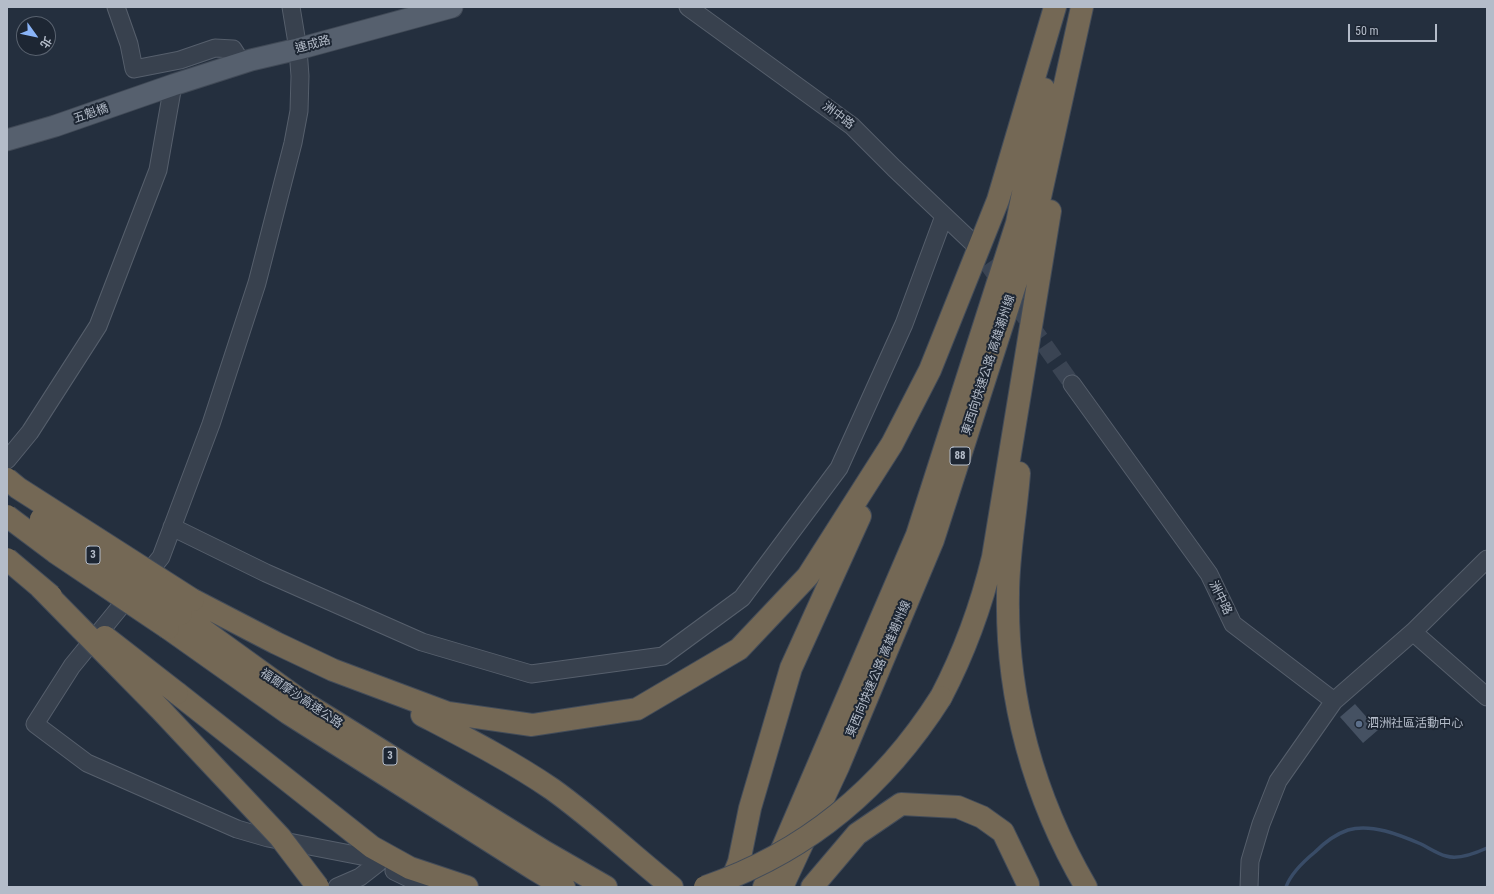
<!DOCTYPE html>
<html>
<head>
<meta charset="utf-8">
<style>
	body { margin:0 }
	#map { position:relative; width:1494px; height:894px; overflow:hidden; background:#242f3e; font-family:"Roboto Condensed","Noto Sans TC",sans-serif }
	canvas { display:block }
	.frame { position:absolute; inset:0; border:8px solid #b4bcc9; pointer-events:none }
	.north { position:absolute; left:16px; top:16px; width:40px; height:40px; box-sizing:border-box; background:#1d2633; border:1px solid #59626f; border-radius:50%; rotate:123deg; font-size:11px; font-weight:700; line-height:16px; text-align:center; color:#b4bcc9 }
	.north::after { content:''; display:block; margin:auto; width:14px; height:18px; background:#8ab4f8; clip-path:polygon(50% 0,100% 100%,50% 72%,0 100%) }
	.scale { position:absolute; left:1348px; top:24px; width:89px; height:18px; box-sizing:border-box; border:2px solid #b4bcc9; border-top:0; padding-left:5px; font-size:12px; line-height:14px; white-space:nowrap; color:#b4bcc9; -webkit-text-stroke:3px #1d2633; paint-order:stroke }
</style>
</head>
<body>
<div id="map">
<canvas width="1494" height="894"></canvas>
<div class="frame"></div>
<div class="north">北</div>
<div class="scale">50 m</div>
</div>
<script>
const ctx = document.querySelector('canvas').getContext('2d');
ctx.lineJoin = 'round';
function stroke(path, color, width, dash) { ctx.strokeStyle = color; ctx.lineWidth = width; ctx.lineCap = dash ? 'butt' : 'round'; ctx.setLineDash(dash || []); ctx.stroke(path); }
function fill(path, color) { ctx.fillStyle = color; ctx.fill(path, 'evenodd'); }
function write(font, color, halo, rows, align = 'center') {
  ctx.font = font + ' "Roboto Condensed","Noto Sans TC",sans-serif'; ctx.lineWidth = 4; ctx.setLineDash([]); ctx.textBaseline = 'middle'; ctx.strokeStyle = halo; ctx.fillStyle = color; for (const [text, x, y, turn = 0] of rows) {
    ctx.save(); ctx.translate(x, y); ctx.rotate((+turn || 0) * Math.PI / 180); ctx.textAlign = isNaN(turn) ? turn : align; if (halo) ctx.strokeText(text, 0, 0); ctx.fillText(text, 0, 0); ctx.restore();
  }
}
const stream = new Path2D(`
	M 1286,887 C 1291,873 1304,861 1315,852 C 1324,843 1336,834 1348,830 C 1371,823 1400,835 1421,844 C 1429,848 1438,854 1446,856 C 1458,860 1476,853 1487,848`);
const building = new Path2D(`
	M 1355,704 L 1378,730 L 1363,743 L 1340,717 Z`);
const minorTunnel = new Path2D(`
	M 973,243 L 1072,384`);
const minor = new Path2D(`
	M 116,7 L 129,44 L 134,69 L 180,60 L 215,48 L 233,49 L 242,63
	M 291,7 L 298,49 L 300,76 L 299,111 L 293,143 L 257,283 L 211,424 L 161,557 L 72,666 L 35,724 L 87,763 L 237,829 L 268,838 L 366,857 L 378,863 L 360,877 L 337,887
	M 688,7 L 852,126 L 894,168 L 973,243
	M 1072,384 L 1209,574 L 1233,624 L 1334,701
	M 7,460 L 30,432 L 98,326 L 158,170 L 173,85
	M 172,527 L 266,573 L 422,642 L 531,674 L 663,656 L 742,598 L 839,468 L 904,324 L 944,216
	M 1413,632 L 1487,697
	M 394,871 L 427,887
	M 1249,887 L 1250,861 L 1261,824 L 1278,781 L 1334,701 L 1413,632 L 1487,559`);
const major = new Path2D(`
	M 7,140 L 55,126 L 173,85 L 251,60 L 298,49 L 452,7`);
const highway = new Path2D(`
	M 1019,473 C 1016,514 1008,554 1008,594 C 1006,698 1034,798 1086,887
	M 193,600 L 276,643 L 333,670 L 448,713 L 532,725 L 637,709 L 739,649 L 808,576 L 892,444 L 930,370 L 998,200 L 1055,7
	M 181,614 L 300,700 L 545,852 L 606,887
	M 168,628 L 288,713 L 534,869 L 564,887
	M 177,693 L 372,847 L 410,868 L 467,887
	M 941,697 C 964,653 981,607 993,557 L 1050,211
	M 422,715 C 466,738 511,761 552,789 C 594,819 632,855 672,887
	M 729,887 L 739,862 L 750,808 L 791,668 L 860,516
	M 764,887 L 783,847 L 917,535 L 1017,223 L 1044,89
	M 782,887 L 838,767 L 933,540 L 1033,229 L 1082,7
	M 812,887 L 857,834 L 901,804 L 958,807 L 982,817 L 1003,832 L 1028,884 L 1028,887`);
const highwayBridge = new Path2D(`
	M 7,479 L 18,488 L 193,600
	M 7,516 L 55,552 L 168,628
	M 41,519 L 66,537 L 181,614
	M 7,559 L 51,596
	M 40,587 L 160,709 L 280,837 L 318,887
	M 105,637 L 177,693
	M 705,887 C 805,853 884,787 941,697`);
const markers = [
	[1359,724,4,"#5c6f8a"]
];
const shields = [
	[960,456,20],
	[93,555,14],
	[390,756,14]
];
const shieldNames = [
	["88",960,456],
	["3",93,555],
	["3",390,756]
];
const streetNames = [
	["連成路",313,45,-15],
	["五魁橋",91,114,-19],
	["洲中路",838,116,37],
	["東西向快速公路 高雄潮州線",989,365,-72],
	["洲中路",1220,598,64],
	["東西向快速公路 高雄潮州線",879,669,-67],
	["福爾摩沙高速公路",301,699,34]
];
const poiNames = [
	["泗洲社區活動中心",1367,724]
];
stroke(stream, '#394c67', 3.5);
fill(building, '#455162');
stroke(minorTunnel, '#3a4453', 17, [17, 8]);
stroke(minor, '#565f6c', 19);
stroke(major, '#414a57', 23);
stroke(highway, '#434c59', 24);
stroke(minor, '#38414e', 17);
stroke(major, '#56606e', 21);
stroke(highway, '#746855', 22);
stroke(highwayBridge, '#434c59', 24, []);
stroke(highwayBridge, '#746855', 22);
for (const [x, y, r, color] of markers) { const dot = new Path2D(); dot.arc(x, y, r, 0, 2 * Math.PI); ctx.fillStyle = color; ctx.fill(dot); stroke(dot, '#1d2633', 1.5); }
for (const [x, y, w] of shields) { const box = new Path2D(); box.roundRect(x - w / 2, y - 9, w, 18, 3); ctx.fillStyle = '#1d2633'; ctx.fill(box); stroke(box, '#b4bcc9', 1); }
write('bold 11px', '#b4bcc9', null, shieldNames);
write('12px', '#b4bcc9', '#1d2633', streetNames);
write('12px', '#b4bcc9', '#1d2633', poiNames, 'left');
</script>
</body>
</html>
